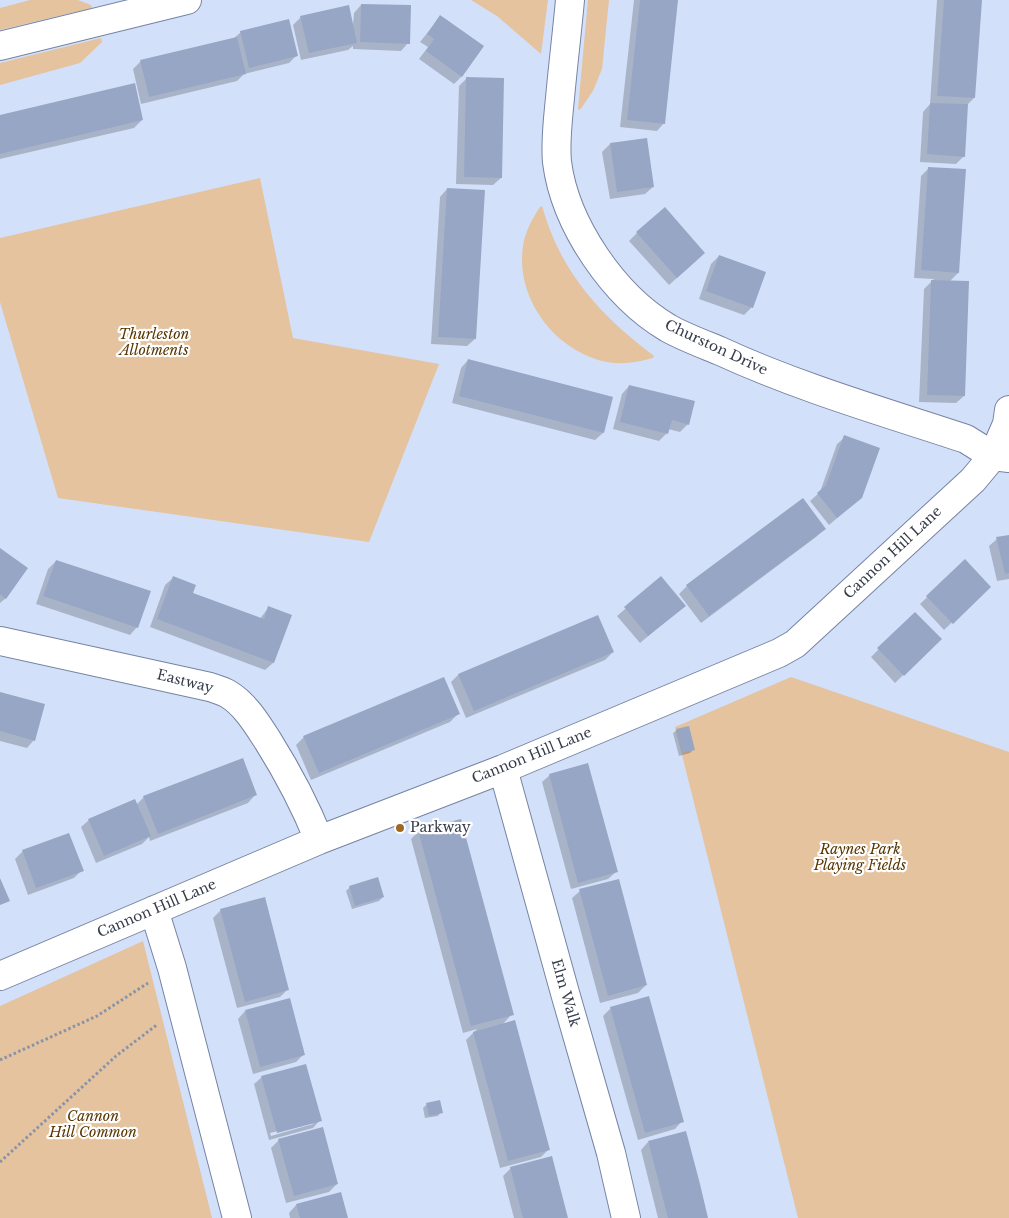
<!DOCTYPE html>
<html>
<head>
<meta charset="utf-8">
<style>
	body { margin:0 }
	canvas { display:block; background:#d3e0fa }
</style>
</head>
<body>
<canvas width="1009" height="1218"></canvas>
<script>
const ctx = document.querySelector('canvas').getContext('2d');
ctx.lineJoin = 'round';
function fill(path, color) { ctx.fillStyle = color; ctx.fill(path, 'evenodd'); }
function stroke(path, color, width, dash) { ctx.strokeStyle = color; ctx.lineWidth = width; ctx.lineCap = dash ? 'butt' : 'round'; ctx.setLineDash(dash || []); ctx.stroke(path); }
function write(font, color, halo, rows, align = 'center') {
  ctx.font = font + ' "Libre Baskerville",serif'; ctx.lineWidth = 4.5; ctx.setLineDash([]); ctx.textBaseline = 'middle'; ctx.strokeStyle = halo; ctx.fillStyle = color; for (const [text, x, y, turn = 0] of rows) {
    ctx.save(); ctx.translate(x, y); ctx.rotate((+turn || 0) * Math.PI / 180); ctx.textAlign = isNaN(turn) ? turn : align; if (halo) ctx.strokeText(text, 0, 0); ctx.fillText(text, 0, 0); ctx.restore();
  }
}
const green = new Path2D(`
	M 30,0 L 78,0 L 91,5 L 92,8 L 0,30 L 0,8 Z
	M 471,0 L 548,0 L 541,54 L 497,16 Z
	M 588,0 L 609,0 L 602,69 L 593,91 L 580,110 L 578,109 Z
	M 101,38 L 102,42 L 80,63 L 0,85 L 0,63 Z
	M 260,178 L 293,338 L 439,364 L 369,542 L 58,498 L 0,302 L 0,238 Z
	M 542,206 C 561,273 600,315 654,356 L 653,358 C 638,362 623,365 607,362 C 556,352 515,299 523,246 C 525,232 532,219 540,207 Z
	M 791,677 L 1009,752 L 1009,1218 L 798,1218 L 675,727 Z
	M 143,941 L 212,1218 L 0,1218 L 0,1006 Z`);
const shadow = new Path2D(`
	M 634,0 L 677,0 L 664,123 L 657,131 L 620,127 Z
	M 937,0 L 981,0 L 974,98 L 967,105 L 964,156 L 956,164 L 920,162 L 923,112 L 930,104 Z
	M 361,5 L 408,43 L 401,51 L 353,49 L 353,46 L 348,50 L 301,60 L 293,25 L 301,17 L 353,25 L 354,13 Z
	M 440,17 L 483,47 L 461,77 L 454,84 L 419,59 L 428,47 L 420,42 Z
	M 241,32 L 296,56 L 289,63 L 244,74 L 237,81 L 141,104 L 133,69 L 140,62 L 233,39 Z
	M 467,78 L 501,178 L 493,185 L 456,184 L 459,86 Z
	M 0,117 L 142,120 L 134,128 L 0,159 Z
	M 646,139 L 653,187 L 645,194 L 610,199 L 602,152 L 610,144 Z
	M 929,168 L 958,273 L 949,282 L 964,396 L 956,403 L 919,402 L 924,289 L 934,279 L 914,278 L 921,176 Z
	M 447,189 L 475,339 L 467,346 L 431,344 L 440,197 Z
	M 637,233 L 696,261 L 669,285 L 629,241 Z
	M 719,256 L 752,307 L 744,315 L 699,299 L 711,264 Z
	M 468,360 L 612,397 L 603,433 L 595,440 L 452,403 L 461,368 Z
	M 629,386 L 688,424 L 680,432 L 668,429 L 667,433 L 659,441 L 613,429 L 622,394 Z
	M 845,437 L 856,502 L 829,525 L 810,501 L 820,492 L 837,444 Z
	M 802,500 L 824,529 L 816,537 L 701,623 L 679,594 L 687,586 Z
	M 1009,536 L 1009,579 L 997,581 L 989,546 L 997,539 Z
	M 0,549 L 6,598 L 0,603 Z
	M 56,561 L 137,627 L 130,635 L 36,604 L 48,569 Z
	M 965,561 L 989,587 L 944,630 L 920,604 Z
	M 173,578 L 192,593 L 260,619 L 268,608 L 273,663 L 265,670 L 150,627 L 165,585 Z
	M 661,578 L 676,613 L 640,643 L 617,616 Z
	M 915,613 L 940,639 L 895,683 L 871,657 Z
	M 613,652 L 605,660 L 466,718 L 451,682 L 458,675 Z
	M 0,693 L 34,740 L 27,748 L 0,741 Z
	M 458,714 L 450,722 L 311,780 L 296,745 L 304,737 Z
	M 677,730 L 694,749 L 690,753 L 679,756 L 673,733 Z
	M 550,775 L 616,872 L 608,879 L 571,889 L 542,782 Z
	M 255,795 L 248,803 L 150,841 L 149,837 L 142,844 L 96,863 L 81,827 L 89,820 L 136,805 L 144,797 Z
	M 419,831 L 512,1014 L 502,1025 L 549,1149 L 541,1157 L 500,1168 L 466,1040 L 477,1029 L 463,1033 L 411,839 Z
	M 23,851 L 82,870 L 74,878 L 28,895 L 15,859 Z
	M 350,887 L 383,897 L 379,901 L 352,909 L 346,891 Z
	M 580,891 L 646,985 L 638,993 L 600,1003 L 572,898 Z
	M 221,910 L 288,989 L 280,997 L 237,1008 L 213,918 Z
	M 611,1008 L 682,1121 L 675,1129 L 638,1140 L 603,1016 Z
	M 245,1011 L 303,1055 L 296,1062 L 253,1074 L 238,1019 Z
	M 262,1077 L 320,1120 L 313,1128 L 269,1140 L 254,1084 ZM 313,1122 L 313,1124 L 271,1136 L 270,1133 Z
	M 426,1105 L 441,1112 L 438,1116 L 425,1118 L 423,1108 Z
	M 279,1140 L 337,1184 L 329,1192 L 286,1203 L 271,1148 Z
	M 648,1142 L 707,1218 L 658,1218 L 641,1150 Z
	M 511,1168 L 567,1218 L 514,1218 L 503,1176 Z
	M 296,1205 L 346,1218 L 290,1218 L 289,1213 Z`);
const building = new Path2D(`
	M 640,0 L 678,0 L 665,124 L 627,120 Z
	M 944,0 L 982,0 L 975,98 L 937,96 Z
	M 361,4 L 411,5 L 410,44 L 360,42 Z
	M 349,5 L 357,43 L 309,53 L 300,16 Z
	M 440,15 L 484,46 L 462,77 L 426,51 L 434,39 L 427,34 Z
	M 289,19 L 298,56 L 249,68 L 240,31 Z
	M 237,37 L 246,74 L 149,97 L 140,60 Z
	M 466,77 L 504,78 L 502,178 L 464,177 Z
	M 135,83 L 143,120 L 0,154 L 0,115 Z
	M 930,103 L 968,104 L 965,157 L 927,154 Z
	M 647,138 L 654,187 L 617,192 L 610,143 Z
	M 928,167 L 966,169 L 959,273 L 921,270 Z
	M 447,188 L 485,190 L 476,339 L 438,337 Z
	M 665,207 L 705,253 L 677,278 L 636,232 Z
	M 719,255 L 766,272 L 753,308 L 706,291 Z
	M 931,280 L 969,281 L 965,396 L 927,395 Z
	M 468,359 L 613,397 L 604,433 L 459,396 Z
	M 629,385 L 695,401 L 689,425 L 672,420 L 668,434 L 620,422 Z
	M 844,435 L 880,448 L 862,498 L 837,518 L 817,493 L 826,485 Z
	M 803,498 L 826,529 L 709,616 L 686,585 Z
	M 1009,535 L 1009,573 L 1005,574 L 996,537 Z
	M 0,548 L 28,568 L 6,599 L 0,594 Z
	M 965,559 L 991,587 L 953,624 L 926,596 Z
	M 56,560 L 151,591 L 138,628 L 43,596 Z
	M 173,576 L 196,585 L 193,593 L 264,619 L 268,606 L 292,615 L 274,663 L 157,619 Z
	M 661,576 L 686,606 L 648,636 L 624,607 Z
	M 915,612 L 942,639 L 904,676 L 877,648 Z
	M 598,615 L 614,652 L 474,711 L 458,674 Z
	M 444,677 L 460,714 L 319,773 L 303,736 Z
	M 0,692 L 45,704 L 35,741 L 0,731 Z
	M 689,726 L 695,750 L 682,753 L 676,729 Z
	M 243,758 L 257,795 L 158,834 L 143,796 Z
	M 588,763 L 618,872 L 578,883 L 549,774 Z
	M 135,799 L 151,836 L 104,856 L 88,819 Z
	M 461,819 L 514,1015 L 471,1026 L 418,830 Z
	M 69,833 L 84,871 L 36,888 L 22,850 Z
	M 378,877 L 384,897 L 355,906 L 349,886 Z
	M 0,878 L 10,901 L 0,905 Z
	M 619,879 L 647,985 L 608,996 L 579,889 Z
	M 265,897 L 289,990 L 245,1002 L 220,909 Z
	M 649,996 L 684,1122 L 645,1133 L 610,1007 Z
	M 290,998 L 305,1055 L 260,1067 L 245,1010 Z
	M 515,1020 L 550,1150 L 508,1161 L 473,1032 Z
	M 306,1064 L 322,1121 L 277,1133 L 261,1076 Z
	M 440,1100 L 443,1113 L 429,1116 L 426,1103 Z
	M 323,1127 L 338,1184 L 294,1196 L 278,1139 Z
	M 686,1131 L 700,1184 L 708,1218 L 668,1218 L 648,1141 Z
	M 552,1156 L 568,1218 L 523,1218 L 510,1167 Z
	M 341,1192 L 348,1218 L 300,1218 L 296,1204 Z`);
const path = new Path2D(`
	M 0,1060 L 97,1016 L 148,983
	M 0,1162 L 116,1056 L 158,1024`);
const minor = new Path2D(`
	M 570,0 C 567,33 563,65 560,98 C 558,119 555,141 557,162 C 565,225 614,296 668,328 C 684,337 703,344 720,351 C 798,387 884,412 966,439 L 993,456 L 1009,458
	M 0,46 L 187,0
	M 0,641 L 210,687 C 216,689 223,691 228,694 C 245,704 257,724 268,741 C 288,773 305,805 319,840
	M 503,769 L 565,993 L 611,1153 L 626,1218
	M 154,910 L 172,968 L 237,1218
	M 0,976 L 319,840 L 503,769 L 779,653 L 795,644 L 973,480 L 993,456 L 1007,424 L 1009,410`);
const markers = [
	[400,828,5,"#9e6a22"]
];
const parkNames = [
	["Thurleston",154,335],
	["Allotments",154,351],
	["Raynes Park",860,850],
	["Playing Fields",860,866],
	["Cannon",93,1117],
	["Hill Common",93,1133]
];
const streetNames = [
	["Churston Drive",716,348,25],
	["Cannon Hill Lane",893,553,-43],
	["Eastway",185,682,14],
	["Cannon Hill Lane",532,756,-22],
	["Cannon Hill Lane",157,909,-23],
	["Elm Walk",565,993,74]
];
const poiNames = [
	["Parkway",410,828]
];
fill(green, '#e4c39e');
fill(shadow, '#0003');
fill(building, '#97a6c5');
stroke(minor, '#7684a2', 30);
stroke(path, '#8993a7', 3, [2.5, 2.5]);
stroke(minor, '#fff', 28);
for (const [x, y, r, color] of markers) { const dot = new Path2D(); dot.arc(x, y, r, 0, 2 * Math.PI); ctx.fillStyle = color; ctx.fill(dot); stroke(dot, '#fff', 2); }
write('italic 14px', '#593600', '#fff', parkNames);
write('14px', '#363c49', '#fff', streetNames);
write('14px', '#363c49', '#fff', poiNames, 'left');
</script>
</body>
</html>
